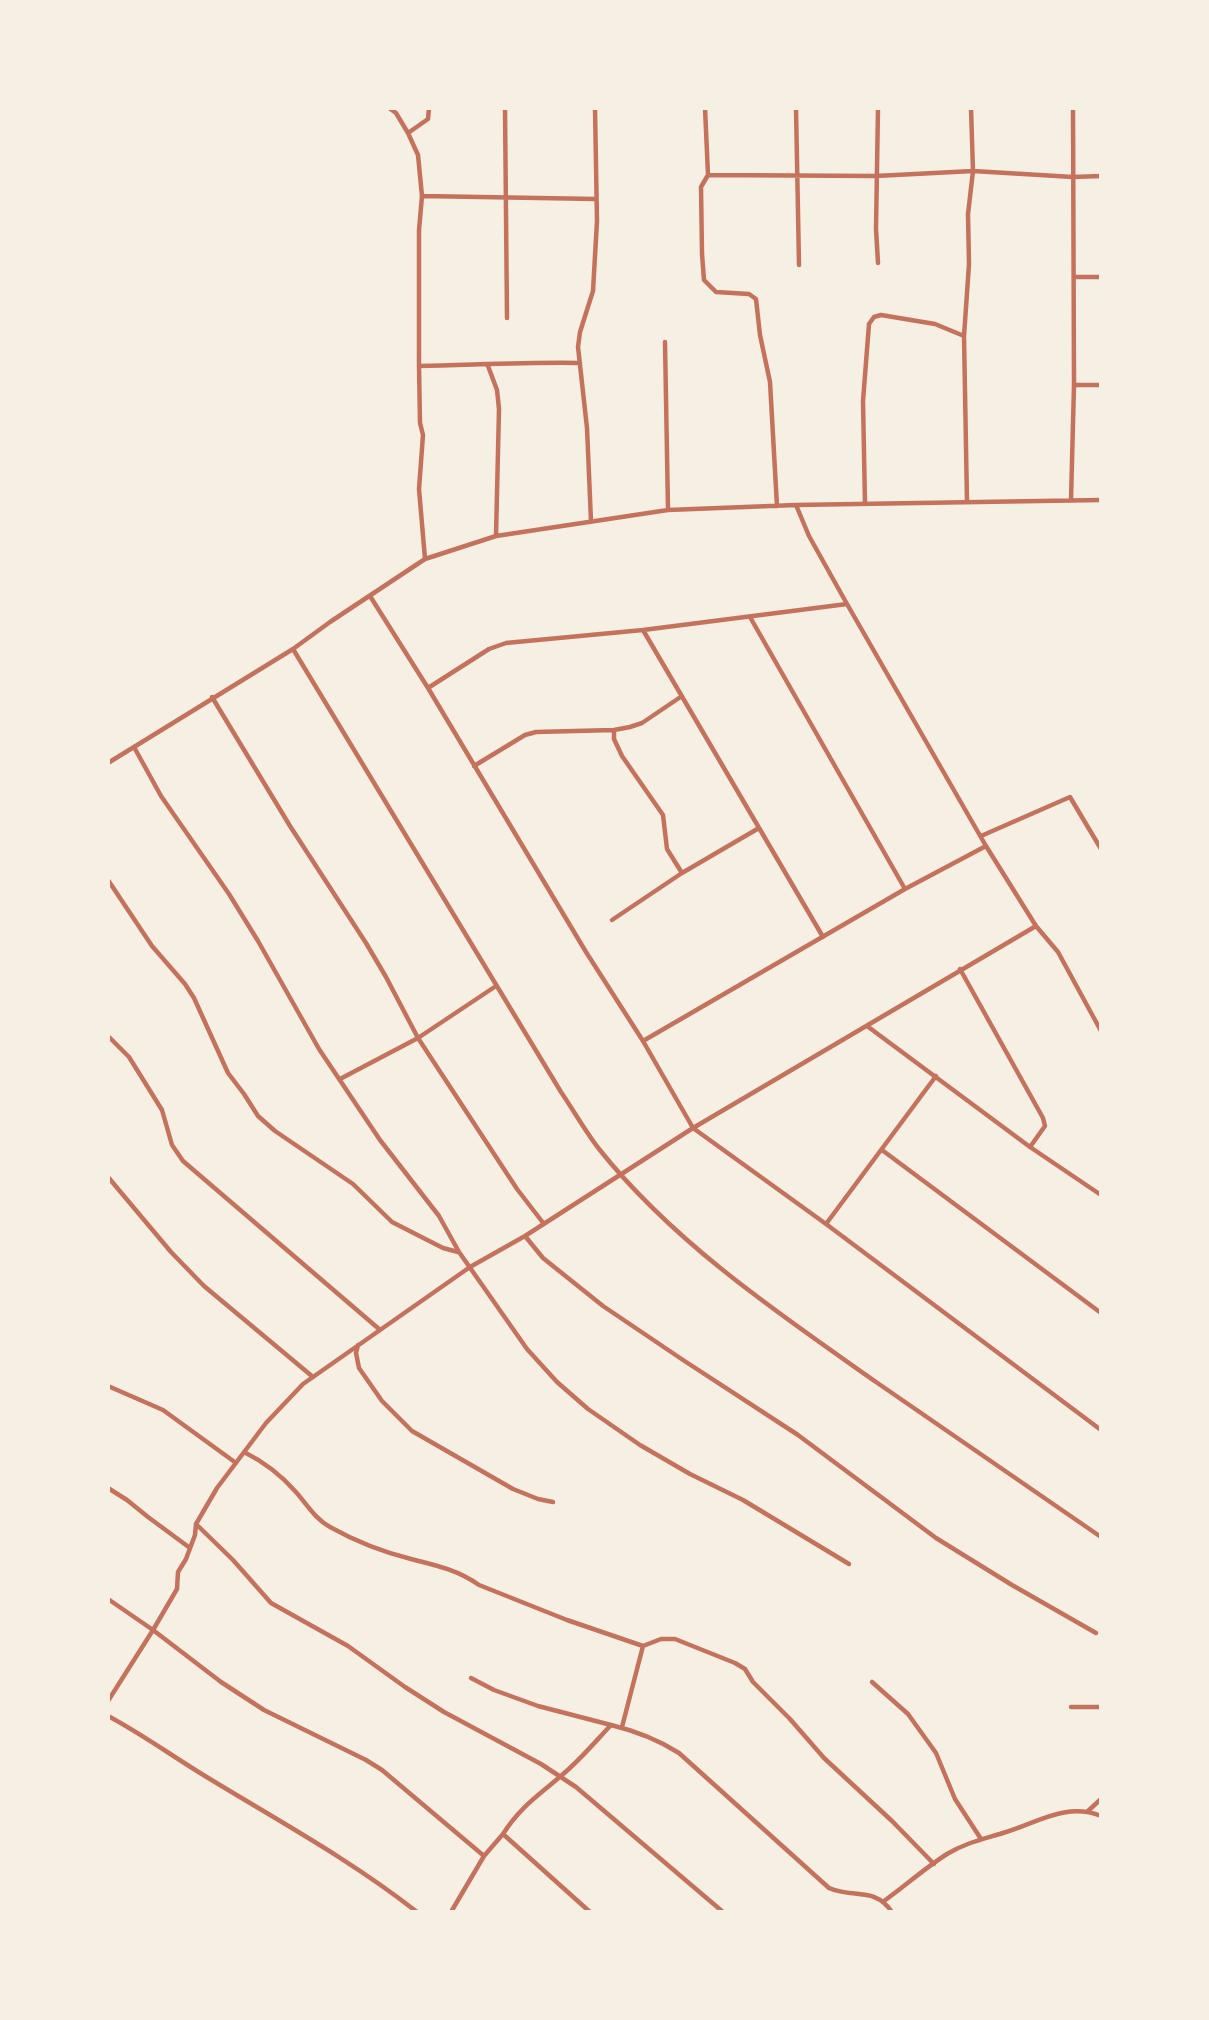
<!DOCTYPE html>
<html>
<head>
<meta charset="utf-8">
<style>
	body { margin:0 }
	#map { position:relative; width:1209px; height:2020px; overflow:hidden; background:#f6efe4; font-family:Figtree,sans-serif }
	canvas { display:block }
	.frame { position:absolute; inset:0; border:110px solid #f6efe4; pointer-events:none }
</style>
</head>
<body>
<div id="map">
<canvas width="1209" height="2020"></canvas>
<div class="frame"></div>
</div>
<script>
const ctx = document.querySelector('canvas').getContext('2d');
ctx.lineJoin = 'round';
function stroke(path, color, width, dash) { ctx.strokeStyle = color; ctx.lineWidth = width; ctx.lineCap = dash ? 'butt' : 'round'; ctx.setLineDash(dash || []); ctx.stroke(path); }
const minor = new Path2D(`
	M 389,108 L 396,113 L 408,133 L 418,155 L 422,196 L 419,230 L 419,366 L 420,423 L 423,435 L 419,489 L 425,559
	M 505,108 L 507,318
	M 705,108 L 708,175 L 701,187 L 702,254 L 704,280 L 716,292 L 749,294 L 756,299 L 760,335 L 770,382 L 777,506
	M 796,108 L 799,265
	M 408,133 L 428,119 L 429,108
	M 708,175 L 876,176 L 973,171 L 1073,177 L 1101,176
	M 422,196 L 596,199
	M 878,263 L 876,229 L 878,108
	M 1074,277 L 1101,277
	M 665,342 L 668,510
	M 419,366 C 473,365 526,362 580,363
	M 488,366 L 497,390 L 499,409 L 496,536
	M 1074,385 L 1101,385
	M 1071,500 L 1074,385 L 1073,108
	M 967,502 L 964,336 L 969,264 L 968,214 L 973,171 L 971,108
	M 865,504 L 863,401 L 869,324 L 874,317 L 881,315 L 935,324 L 964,336
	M 796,505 L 809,536 L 847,604 L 986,846 L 1036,926 L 1058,952 L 1101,1031
	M 591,521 L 587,428 L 578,347 L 580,332 L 593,291 L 597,221 L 595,108
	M 370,596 L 428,688 L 586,952 L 643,1041 L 693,1128 L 826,1224 L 1101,1430
	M 750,617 L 905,889
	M 643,630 L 823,937
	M 293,649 L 561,1092 C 574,1111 585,1131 599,1149 C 674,1243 779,1314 876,1382 C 951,1434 1026,1486 1101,1537
	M 428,688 L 489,649 L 506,643 L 643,630 L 847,604
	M 212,697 L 290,826 L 366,943 L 386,977 L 418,1038 L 517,1189 L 544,1224
	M 614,730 L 614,739 L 622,756 L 663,815 L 667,849 L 682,873
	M 134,747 L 161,796 L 229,894 L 258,941 L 319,1049 L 380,1140 L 439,1216 L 459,1252 L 527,1349 L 557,1382 L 588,1409 L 640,1445 L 690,1474 L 743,1500 L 849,1564
	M 108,763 L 293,649 L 330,622 L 425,559 L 496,536 L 668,510 L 796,505 L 1101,500
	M 474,766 L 525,735 L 536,732 L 614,730 L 630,727 L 642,723 L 682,696
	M 981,836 L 1070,797 L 1101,849
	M 108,880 L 152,946 L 185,984 L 194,998 L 228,1073 L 244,1094 L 258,1116 L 275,1131 L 353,1184 L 392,1222 L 443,1248 L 458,1252
	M 612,920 L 682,873 L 759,828
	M 960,969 L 1043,1118 L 1045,1126 L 1030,1147
	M 867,1026 L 1030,1147 L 1101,1195
	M 108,1036 L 129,1057 L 162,1110 L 172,1145 L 183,1161 L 379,1329
	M 643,1041 L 905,889 L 986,846
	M 340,1079 L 418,1038 L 496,986
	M 882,1150 L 1101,1313
	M 108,1177 L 171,1252 L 204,1286 L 313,1377
	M 826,1224 L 936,1076
	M 525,1236 L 543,1258 L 603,1306 L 683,1360 L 798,1435 L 936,1538 L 1012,1585 L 1096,1633
	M 358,1345 L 356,1353 L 359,1368 L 382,1401 L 412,1431 L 513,1489 L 538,1499 L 553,1502
	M 108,1386 L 163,1410 L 236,1463
	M 244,1452 C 264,1462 281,1475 295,1491 C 306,1503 315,1519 330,1527 C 355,1541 383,1552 411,1559 C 435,1565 458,1570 479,1585 L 567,1620 L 643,1646 L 661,1639 L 675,1639 L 735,1663 L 745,1669 L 753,1682 L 790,1719 L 824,1758 L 892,1821 L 934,1864
	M 108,1488 L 127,1500 L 148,1517 L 190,1548
	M 196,1524 L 233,1560 L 271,1603 L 348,1646 L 405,1687 L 444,1712 L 541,1764 L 576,1787 L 723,1912
	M 108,1599 L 153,1630 L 177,1589 L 178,1572 L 186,1559 L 195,1535 L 196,1524 L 217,1488 L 266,1423 L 303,1384 L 313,1377 L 470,1267 L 525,1236 L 693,1128 L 1036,926
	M 471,1678 L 494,1690 L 538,1706 L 611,1725
	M 872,1682 L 908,1714 L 936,1753 L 955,1799 L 981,1839
	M 108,1701 L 153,1630 L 221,1682 L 264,1710 L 366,1760 L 382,1770 L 484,1856
	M 1071,1707 L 1101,1707
	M 108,1716 C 142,1734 172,1756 205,1776 C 277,1820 351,1860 417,1912
	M 622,1727 L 643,1646
	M 1088,1811 L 1101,1799
	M 503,1834 C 521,1806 538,1796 562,1775 C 580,1760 595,1742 611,1725 C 636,1731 657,1739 679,1753 L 829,1888 C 853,1899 874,1886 892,1912
	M 884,1901 C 905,1886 925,1868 947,1854 C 965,1843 984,1839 1003,1833 C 1037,1823 1066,1802 1101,1816
	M 451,1912 L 484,1856 L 503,1834 L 590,1912`);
stroke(minor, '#c5725c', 4.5);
</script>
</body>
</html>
